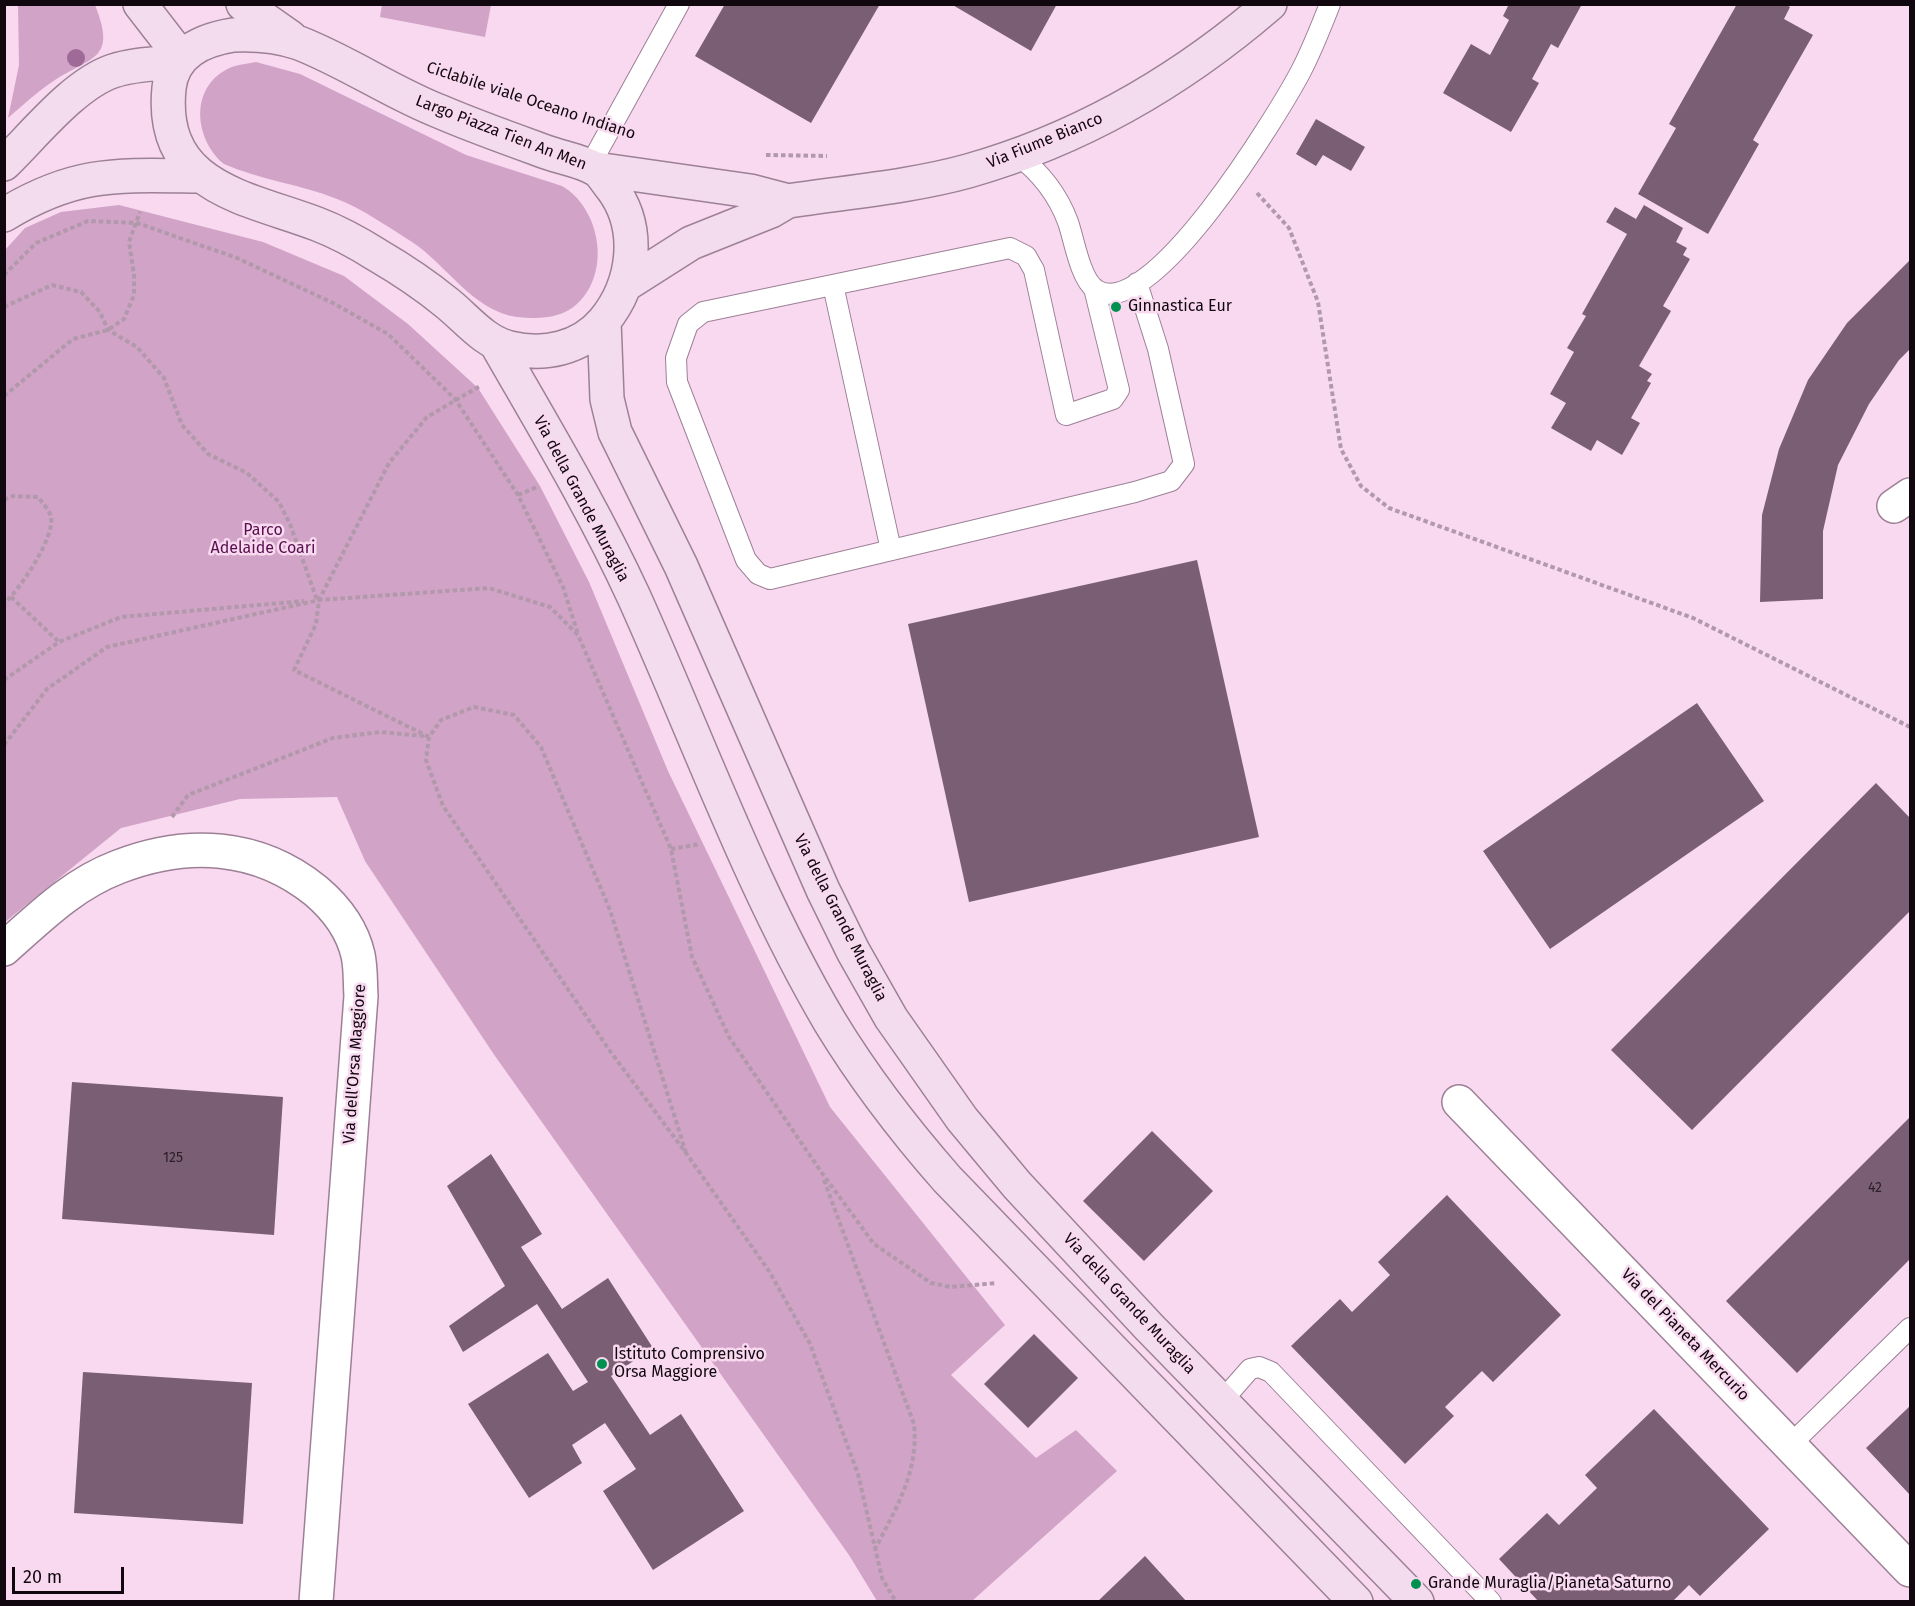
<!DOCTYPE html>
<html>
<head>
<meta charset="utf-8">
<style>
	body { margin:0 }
	#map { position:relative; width:1915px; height:1606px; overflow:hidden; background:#f8d9f0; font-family:"Fira Sans",sans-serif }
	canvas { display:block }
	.frame { position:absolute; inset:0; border:6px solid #11080f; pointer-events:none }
	.scale { position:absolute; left:12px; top:1567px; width:112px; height:27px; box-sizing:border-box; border:3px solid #11080f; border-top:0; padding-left:8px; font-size:18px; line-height:21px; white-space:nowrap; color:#11080f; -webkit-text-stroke:4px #f8d9f0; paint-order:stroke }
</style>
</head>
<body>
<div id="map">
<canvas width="1915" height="1606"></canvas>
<div class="frame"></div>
<div class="scale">20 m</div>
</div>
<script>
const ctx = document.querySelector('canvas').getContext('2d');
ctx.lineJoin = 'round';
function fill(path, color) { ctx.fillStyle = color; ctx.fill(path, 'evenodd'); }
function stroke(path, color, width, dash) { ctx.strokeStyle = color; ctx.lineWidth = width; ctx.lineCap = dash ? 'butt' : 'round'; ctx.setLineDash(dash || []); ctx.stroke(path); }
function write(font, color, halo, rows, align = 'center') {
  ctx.font = font + ' "Fira Sans",sans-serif'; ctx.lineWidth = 5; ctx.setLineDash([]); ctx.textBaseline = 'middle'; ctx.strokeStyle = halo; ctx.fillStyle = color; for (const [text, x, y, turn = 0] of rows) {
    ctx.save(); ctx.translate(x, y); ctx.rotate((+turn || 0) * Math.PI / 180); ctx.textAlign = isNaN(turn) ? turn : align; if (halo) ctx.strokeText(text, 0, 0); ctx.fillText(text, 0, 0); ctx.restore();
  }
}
const green = new Path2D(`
	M 18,5 L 95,5 C 117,60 92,56 55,80 C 38,91 23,105 8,118 L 19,65 Z
	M 382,5 L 382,4 L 491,5 L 485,37 L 380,17 Z
	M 256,62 L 300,74 L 466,155 L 562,186 C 600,208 612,272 577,304 C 561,319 538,319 517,317 C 473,311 447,265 412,242 C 388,227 363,209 337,199 C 300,184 260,180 224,164 C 196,141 189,92 224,71 C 233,65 245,64 256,62 Z
	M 119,205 L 263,242 L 344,276 L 408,324 L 478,388 L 540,486 L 589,582 L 668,771 L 830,1107 L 1005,1325 L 951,1375 L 1036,1458 L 1076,1430 L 1117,1471 L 972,1601 L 877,1601 L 849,1555 L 495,1056 L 365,861 L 337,797 L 240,799 L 121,828 L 5,922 L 5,250 L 25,228 L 61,212 Z`);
const building = new Path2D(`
	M 725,4 L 880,4 L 811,123 L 695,56 Z
	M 951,4 L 1057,4 L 1031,51 Z
	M 1509,4 L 1582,4 L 1558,48 L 1551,44 L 1532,79 L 1539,83 L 1511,132 L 1443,93 L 1471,44 L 1490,55 L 1509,20 L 1503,16 Z
	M 1737,4 L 1785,4 L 1790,7 L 1784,19 L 1813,35 L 1753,140 L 1759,144 L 1708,234 L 1638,194 L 1676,128 L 1669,124 Z
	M 1316,119 L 1365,147 L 1351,171 L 1323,155 L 1316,166 L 1296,154 Z
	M 1644,205 L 1683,228 L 1676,242 L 1687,248 L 1683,255 L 1690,259 L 1663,306 L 1671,311 L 1639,366 L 1652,374 L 1647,381 L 1651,383 L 1631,418 L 1640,423 L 1622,455 L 1597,440 L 1591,451 L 1551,428 L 1566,403 L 1550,394 L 1574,352 L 1567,348 L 1586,316 L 1582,314 L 1627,234 L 1606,222 L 1615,207 L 1636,219 Z
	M 1910,260 L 1910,349 L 1899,360 L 1869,404 L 1838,465 L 1823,531 L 1823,599 L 1760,602 L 1762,515 L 1779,449 L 1808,380 L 1847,323 Z
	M 1197,560 L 1259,837 L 969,902 L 908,624 Z
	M 1697,703 L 1764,801 L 1550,949 L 1483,851 Z
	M 1876,783 L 1910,818 L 1910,911 L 1692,1130 L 1611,1050 Z
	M 72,1082 L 283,1097 L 274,1235 L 62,1219 Z
	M 1910,1117 L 1910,1259 L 1797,1373 L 1726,1301 Z
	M 1152,1131 L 1213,1191 L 1144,1261 L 1083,1201 Z
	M 491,1154 L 542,1234 L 521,1247 L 562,1309 L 608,1278 L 653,1348 L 611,1376 L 650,1435 L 681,1414 L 744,1511 L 653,1570 L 603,1491 L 636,1469 L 605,1423 L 572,1445 L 582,1463 L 529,1498 L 468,1404 L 548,1353 L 573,1391 L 588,1382 L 537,1304 L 463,1352 L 449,1326 L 505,1286 L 447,1186 Z
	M 1447,1195 L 1561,1315 L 1493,1382 L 1482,1371 L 1445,1407 L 1454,1416 L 1405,1464 L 1291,1346 L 1340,1299 L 1352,1312 L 1390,1275 L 1378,1262 Z
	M 1034,1334 L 1078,1378 L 1028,1428 L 984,1384 Z
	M 83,1372 L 252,1383 L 243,1524 L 74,1513 Z
	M 1910,1406 L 1910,1495 L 1866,1448 Z
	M 1654,1409 L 1769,1529 L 1700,1596 L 1689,1585 L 1672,1602 L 1539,1602 L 1499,1559 L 1547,1513 L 1559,1525 L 1597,1488 L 1585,1475 Z
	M 1145,1556 L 1187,1602 L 1097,1602 Z`);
const path = new Path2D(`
	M 766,155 L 827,156
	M 1257,193 L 1289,228 L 1318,302 L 1341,449 L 1361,486 L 1389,508 L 1693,618 L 1910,727
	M 4,275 L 36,243 L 88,221 L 137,223 L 237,258 L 333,303 L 388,334 L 455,399 L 518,495 L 563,587 L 578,634
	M 4,307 L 52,285 L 81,292 L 100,312 L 108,330 L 137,347 L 164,378 L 182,425 L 208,454 L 247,473 L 279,502 L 290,524 L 317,600
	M 4,396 L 73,339 L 108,330 L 124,319 L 134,295 L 134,275 L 129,242 L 140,212
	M 518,495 L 537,487
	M 4,500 L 13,496 L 38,497 C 42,502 50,511 51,517 C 55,538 19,590 4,604
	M 11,597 L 59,642
	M 4,680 L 59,642 L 121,617 L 304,601
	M 429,737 L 294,670 L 316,624 L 319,600 L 389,463 L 427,417 L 480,386
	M 4,745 L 47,689 L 107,647 L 319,600 L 489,588 L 550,607 L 578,635 L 671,849 L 692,957 L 729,1037 L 822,1173 L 874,1244 L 931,1283 L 950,1287 L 997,1283
	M 172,817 L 188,795 L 333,738 L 380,732 L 424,736
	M 671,849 L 700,844
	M 686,1153 L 610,910 L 541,747 L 514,715 L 474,707 L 441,720 L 429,737 L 426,760 L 443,806 L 610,1051 L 686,1153 L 769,1271 L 810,1344 L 858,1474 L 882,1578 L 896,1602
	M 824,1180 L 914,1424 C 919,1472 896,1508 875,1549`);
const lane = new Path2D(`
	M 1016,154 C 1039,171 1058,195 1068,222 C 1074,239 1080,278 1095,289 C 1149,328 1280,111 1301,71 C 1312,50 1321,27 1330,4
	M 589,167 L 679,4
	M 833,285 L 891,550
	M 1094,288 L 1119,390 L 1113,399 L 1066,415 L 1034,270 L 1026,256 L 1010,248 L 703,312 L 688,324 L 676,358 L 677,382 L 746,560 L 758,574 L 770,579 L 1135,492 L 1171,481 L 1184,464 L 1158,349 L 1137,283
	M 1221,1402 L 1250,1369 L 1259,1367 L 1271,1372 L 1491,1602
	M 1791,1444 L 1910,1328`);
const street = new Path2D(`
	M 1894,506 L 1910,495
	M 4,949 C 40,917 73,884 118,867 C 187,840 258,844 316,891 C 336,908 352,929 358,955 C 361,969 360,982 361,996 L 316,1602
	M 1459,1102 L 1910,1570`);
const secondary = new Path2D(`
	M 140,4 L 181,57
	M 243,4 L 290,37
	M 233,35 C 255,34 278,36 299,43 C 348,62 392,93 441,112 C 476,127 513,140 549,153 C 563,158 582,161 595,169 C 601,172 606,181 611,187 C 642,227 635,283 604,321 C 580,349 544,356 510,348 C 484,342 467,319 447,303 C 425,285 401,269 377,255 C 358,243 338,232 317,224 C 246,197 159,188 169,88 C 173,53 202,40 233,35 Z
	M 4,164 C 34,135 74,84 113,71 C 133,64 156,64 177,62
	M 596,169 L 750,191 L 788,201
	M 4,215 C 76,171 118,175 199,176
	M 625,285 L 691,243 L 771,211 L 788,201 C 847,192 910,187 968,171 C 1081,139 1182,80 1270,4
	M 604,321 L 607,399 L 615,432 L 681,566 L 823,890 L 853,951 L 891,1018 L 962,1119 L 1017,1185 L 1149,1327 L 1417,1602
	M 497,345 C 544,427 594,510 634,597 C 698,739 751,888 830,1022 C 864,1078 904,1130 947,1179 L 1356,1602`);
const trees = [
	[76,58]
];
const markers = [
	[1116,307,6,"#009050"],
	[602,1364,6,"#009050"],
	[1416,1584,6,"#009050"]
];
const numberNames = [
	["125",173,1158],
	["42",1875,1188]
];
const streetNames = [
	["Ciclabile viale Oceano Indiano",531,101,18],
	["Largo Piazza Tien An Men",501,133,21],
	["Via Fiume Bianco",1045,141,-22],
	["Via della Grande Muraglia",581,499,62],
	["Via della Grande Muraglia",840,918,63],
	["Via dell'Orsa Maggiore",355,1064,-86],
	["Via della Grande Muraglia",1129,1304,47],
	["Via del Pianeta Mercurio",1685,1335,46]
];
const poiNames = [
	["Ginnastica Eur",1128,307],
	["Istituto Comprensivo",614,1355],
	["Orsa Maggiore",614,1373],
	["Grande Muraglia/Pianeta Saturno",1428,1584]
];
const parkNames = [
	["Parco",263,531],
	["Adelaide Coari",263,549]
];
fill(green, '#d1a3c6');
fill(building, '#7a5f74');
stroke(lane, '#9d8096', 22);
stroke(street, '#9d8096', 36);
stroke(secondary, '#9d8096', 36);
stroke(path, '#b199ab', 4, [4.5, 3]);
stroke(lane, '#fff', 20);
stroke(street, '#fff', 33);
stroke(secondary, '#f2dced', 33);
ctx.fillStyle = '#9f6a97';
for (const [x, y] of trees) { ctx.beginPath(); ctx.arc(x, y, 9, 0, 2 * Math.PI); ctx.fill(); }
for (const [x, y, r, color] of markers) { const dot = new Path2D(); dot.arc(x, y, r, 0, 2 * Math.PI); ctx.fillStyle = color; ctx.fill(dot); stroke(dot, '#f8d9f0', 2); }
write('14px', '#2b1e28', null, numberNames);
write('16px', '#11080f', '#f8d9f0', streetNames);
write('16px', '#11080f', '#f8d9f0', poiNames, 'left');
write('16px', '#570f4e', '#f8d9f0', parkNames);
</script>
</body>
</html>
